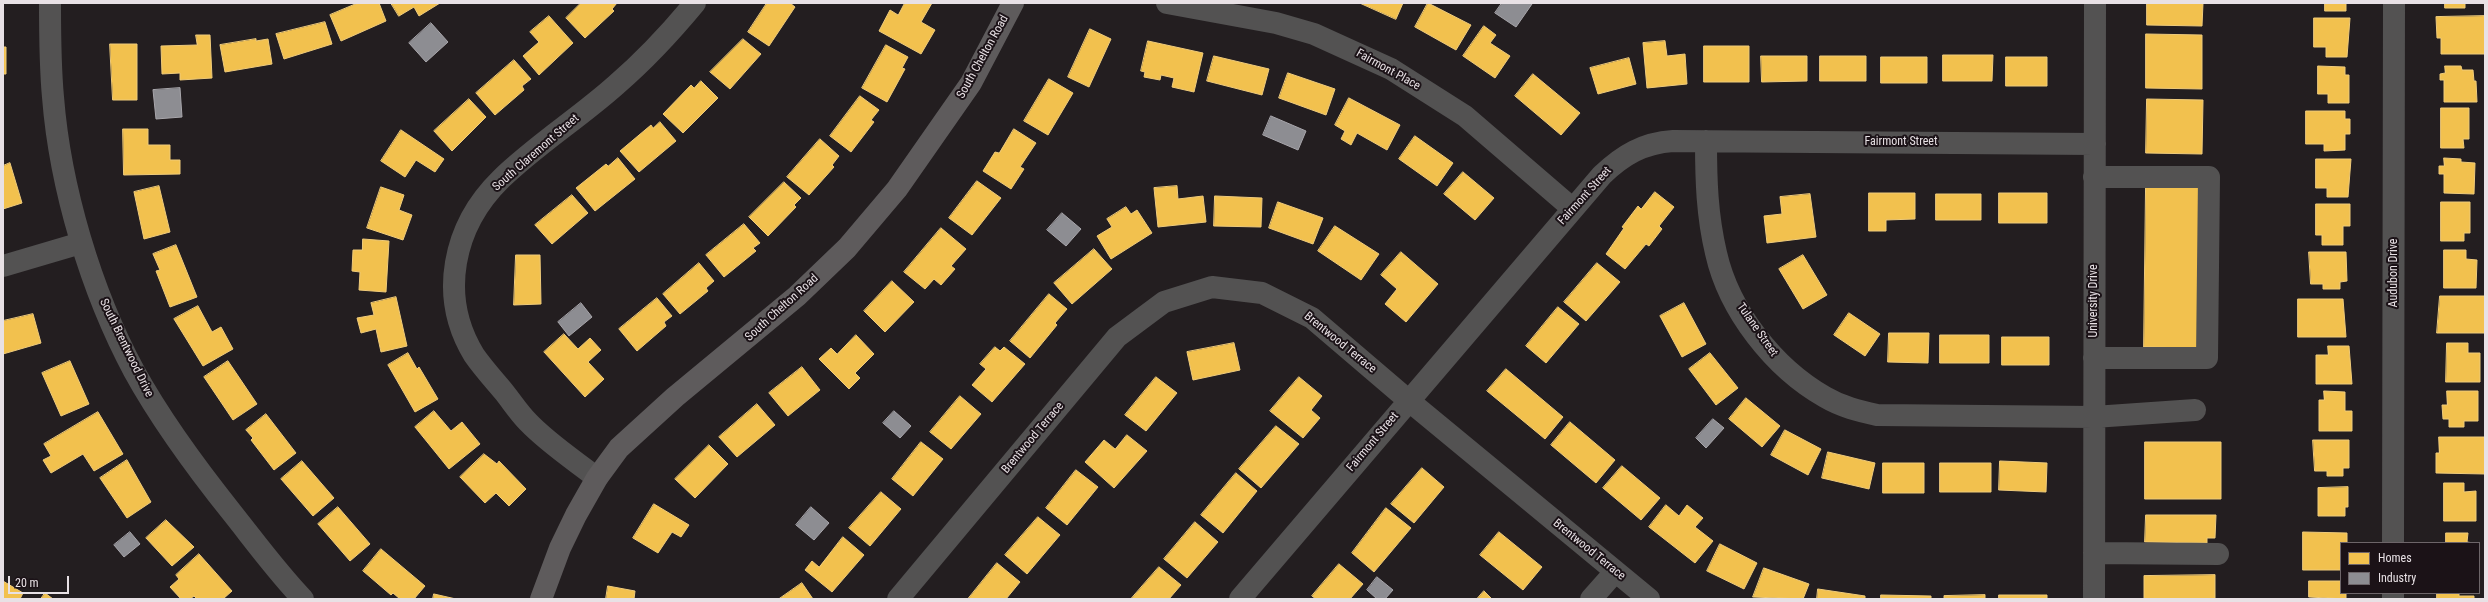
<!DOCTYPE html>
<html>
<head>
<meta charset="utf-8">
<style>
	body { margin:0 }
	#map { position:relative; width:2488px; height:602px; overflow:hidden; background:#231e20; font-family:"Roboto Condensed",sans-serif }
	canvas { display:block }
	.frame { position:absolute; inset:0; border:4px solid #e8e1e5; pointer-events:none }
	.legend { position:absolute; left:2340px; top:542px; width:140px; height:52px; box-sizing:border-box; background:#1b1217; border:1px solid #6d6569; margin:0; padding:5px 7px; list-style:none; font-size:12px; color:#e8e1e5 }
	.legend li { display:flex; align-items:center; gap:8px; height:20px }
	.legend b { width:20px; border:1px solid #6d6569 }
	.scale { position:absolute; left:8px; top:576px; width:61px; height:18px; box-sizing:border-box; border:2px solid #e8e1e5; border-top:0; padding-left:5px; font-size:12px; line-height:14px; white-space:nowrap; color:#e8e1e5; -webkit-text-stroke:3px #1b1217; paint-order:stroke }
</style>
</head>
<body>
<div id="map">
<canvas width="2488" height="602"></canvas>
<div class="frame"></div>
<ul class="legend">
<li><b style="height:11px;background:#f2c14e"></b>Homes</li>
<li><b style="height:11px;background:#8d8d92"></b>Industry</li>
</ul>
<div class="scale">20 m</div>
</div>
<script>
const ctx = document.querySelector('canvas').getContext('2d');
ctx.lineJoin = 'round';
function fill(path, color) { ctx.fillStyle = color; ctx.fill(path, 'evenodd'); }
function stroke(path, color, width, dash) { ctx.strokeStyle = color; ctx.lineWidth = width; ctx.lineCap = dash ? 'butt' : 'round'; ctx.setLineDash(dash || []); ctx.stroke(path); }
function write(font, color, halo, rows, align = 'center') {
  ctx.font = font + ' "Roboto Condensed",sans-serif'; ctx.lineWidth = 4; ctx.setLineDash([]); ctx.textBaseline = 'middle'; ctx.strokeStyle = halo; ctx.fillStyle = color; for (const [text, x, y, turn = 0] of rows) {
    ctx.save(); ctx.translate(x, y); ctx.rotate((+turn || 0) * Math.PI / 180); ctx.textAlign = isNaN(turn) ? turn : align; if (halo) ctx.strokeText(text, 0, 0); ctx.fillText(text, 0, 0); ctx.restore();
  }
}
const homes = new Path2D(`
	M 358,3 L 379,3 L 386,21 L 341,41 L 330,15 Z
	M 391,3 L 440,3 L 419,16 L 414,7 L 399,16 Z
	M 581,3 L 617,3 L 612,9 L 614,11 L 585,38 L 566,18 Z
	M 767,3 L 790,3 L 795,7 L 769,46 L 748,32 Z
	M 905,3 L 932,3 L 921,22 L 935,30 L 921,54 L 879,31 L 890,10 L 898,15 Z
	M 1360,3 L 1403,3 L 1396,19 Z
	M 1428,3 L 1471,25 L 1456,50 L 1415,27 Z
	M 2147,3 L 2203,3 L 2202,26 L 2147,25 Z
	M 2325,3 L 2346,3 L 2346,11 L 2325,11 Z
	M 2445,3 L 2465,3 L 2465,8 L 2445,8 Z
	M 549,16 L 573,43 L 539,75 L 523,56 L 539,42 L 530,32 Z
	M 2485,16 L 2485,54 L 2441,54 L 2441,38 L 2437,38 L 2436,17 Z
	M 2314,18 L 2350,18 L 2347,57 L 2326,57 L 2326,47 L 2314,47 Z
	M 325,22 L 332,44 L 284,59 L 276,34 Z
	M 1484,26 L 1496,35 L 1490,43 L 1510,56 L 1495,78 L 1463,56 Z
	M 1090,29 L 1111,39 L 1089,87 L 1068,77 Z
	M 2146,34 L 2202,35 L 2202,89 L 2146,88 Z
	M 196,35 L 210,35 L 212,78 L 180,80 L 180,73 L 162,74 L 161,46 L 197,45 Z
	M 256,39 L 256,41 L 268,39 L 272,64 L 225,72 L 220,45 Z
	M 743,39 L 761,54 L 730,89 L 710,72 Z
	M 1148,41 L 1203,53 L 1194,92 L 1172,87 L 1174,78 L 1161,75 L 1160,80 L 1144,77 L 1145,72 L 1141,71 Z
	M 1665,41 L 1667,56 L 1685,54 L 1687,84 L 1647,88 L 1643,43 Z
	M 110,44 L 137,44 L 137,100 L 113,100 Z
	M 886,45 L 908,57 L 902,68 L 905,69 L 887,102 L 862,88 Z
	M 1704,46 L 1749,46 L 1749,82 L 1704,82 Z
	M 3,47 L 6,47 L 6,74 L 3,74 Z
	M 1943,55 L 1993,55 L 1992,81 L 1943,81 Z
	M 1214,56 L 1269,69 L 1262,95 L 1207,81 Z
	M 1761,56 L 1807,56 L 1807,81 L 1762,82 Z
	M 1820,56 L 1866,56 L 1866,81 L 1820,81 Z
	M 1881,57 L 1927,57 L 1927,83 L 1881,83 Z
	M 2006,57 L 2047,57 L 2047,86 L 2006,86 Z
	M 1629,58 L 1636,84 L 1598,94 L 1590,68 Z
	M 514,60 L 531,79 L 522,86 L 524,90 L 495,115 L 476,93 Z
	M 2318,66 L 2345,67 L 2345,75 L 2349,75 L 2349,103 L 2328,103 L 2328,94 L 2318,94 Z
	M 2445,66 L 2461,66 L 2462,70 L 2473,70 L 2474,81 L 2476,81 L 2477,102 L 2444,102 L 2444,80 L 2440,80 L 2440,74 L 2445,73 Z
	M 1288,73 L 1335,89 L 1326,115 L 1279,98 Z
	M 1533,74 L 1580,113 L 1561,135 L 1515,96 Z
	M 1049,79 L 1073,93 L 1048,135 L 1024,121 Z
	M 701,81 L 718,98 L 683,133 L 663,114 L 691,85 L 694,88 Z
	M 860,96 L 879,110 L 871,120 L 874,122 L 851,152 L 830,136 Z
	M 1349,98 L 1400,125 L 1387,150 L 1357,133 L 1351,145 L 1341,139 L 1345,131 L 1335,125 Z
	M 469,99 L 486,117 L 452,151 L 434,131 Z
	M 2147,99 L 2203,100 L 2202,154 L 2146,153 Z
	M 2441,108 L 2469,108 L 2469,139 L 2463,139 L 2464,148 L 2441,148 Z
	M 2306,111 L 2345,111 L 2345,119 L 2350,119 L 2350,134 L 2345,134 L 2345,150 L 2324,151 L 2324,144 L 2306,144 Z
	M 660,122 L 676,141 L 639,172 L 620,151 L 651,125 L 653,128 Z
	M 123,129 L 148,129 L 148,145 L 170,145 L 170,160 L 180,160 L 180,174 L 124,175 Z
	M 1014,129 L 1036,143 L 1020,167 L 1024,169 L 1011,189 L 983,171 L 995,152 L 999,153 Z
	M 401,130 L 444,159 L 435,172 L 416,160 L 405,177 L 381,161 Z
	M 1415,136 L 1453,163 L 1437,186 L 1399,159 Z
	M 820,139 L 839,156 L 832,165 L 834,167 L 809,195 L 787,177 Z
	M 618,158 L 635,179 L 595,211 L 576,188 L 606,164 L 608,166 Z
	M 2444,158 L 2461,159 L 2461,162 L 2475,163 L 2474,194 L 2444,193 L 2444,174 L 2439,174 L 2439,166 L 2444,166 Z
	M 2316,159 L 2351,159 L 2348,197 L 2327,197 L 2327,188 L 2316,188 Z
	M 10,163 L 22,203 L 3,209 L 3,166 Z
	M 1463,172 L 1494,198 L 1475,220 L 1444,194 Z
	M 977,181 L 1001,198 L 972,235 L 949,218 Z
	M 784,182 L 801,198 L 794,205 L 796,207 L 768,236 L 749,217 Z
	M 2146,184 L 2200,184 L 2198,348 L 2144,347 Z
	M 159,186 L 170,232 L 144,239 L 134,192 Z
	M 1177,186 L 1178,199 L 1203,196 L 1206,222 L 1158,227 L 1154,188 Z
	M 381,187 L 404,195 L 399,210 L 412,215 L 403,240 L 367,228 Z
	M 1655,192 L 1674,207 L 1659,226 L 1662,229 L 1649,246 L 1646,244 L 1625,269 L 1606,254 L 1624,228 L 1622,227 L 1638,206 L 1641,209 Z
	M 1869,193 L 1915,193 L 1915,219 L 1886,220 L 1886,231 L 1869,231 Z
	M 1999,193 L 2047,193 L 2047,223 L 1999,223 Z
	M 1810,194 L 1816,237 L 1767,243 L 1764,216 L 1782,214 L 1780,197 Z
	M 1936,194 L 1981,194 L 1981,220 L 1936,220 Z
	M 572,195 L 588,213 L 552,244 L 535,225 Z
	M 1215,196 L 1262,198 L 1261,227 L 1214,226 Z
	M 1278,202 L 1323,218 L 1313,244 L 1269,228 Z
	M 2441,202 L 2470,202 L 2470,233 L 2464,233 L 2464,241 L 2441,241 Z
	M 2316,204 L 2350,204 L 2350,226 L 2343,226 L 2343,245 L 2322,245 L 2322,235 L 2316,235 Z
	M 1126,207 L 1131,214 L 1137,210 L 1152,233 L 1111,259 L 1097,236 L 1112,227 L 1107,219 Z
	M 744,224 L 760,243 L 753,248 L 756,251 L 724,277 L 706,255 Z
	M 1335,226 L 1379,254 L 1361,280 L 1318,251 Z
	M 941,228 L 966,249 L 951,266 L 955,269 L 941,285 L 934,279 L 925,289 L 904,272 Z
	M 363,239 L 389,241 L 386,292 L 359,290 L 360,272 L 352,271 L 353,250 L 362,250 Z
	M 176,245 L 197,297 L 170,307 L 156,271 L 160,270 L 153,254 Z
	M 1094,249 L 1112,269 L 1072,304 L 1054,283 Z
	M 2444,250 L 2466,250 L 2466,259 L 2477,260 L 2476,288 L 2444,288 Z
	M 1401,252 L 1438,284 L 1406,322 L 1385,304 L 1397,289 L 1381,275 Z
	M 2309,252 L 2346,252 L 2347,281 L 2340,282 L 2340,289 L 2323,289 L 2323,284 L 2311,284 Z
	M 516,255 L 540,255 L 541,304 L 514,305 Z
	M 1803,255 L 1827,295 L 1803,309 L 1779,269 Z
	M 699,263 L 714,281 L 706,288 L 708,291 L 680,314 L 663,294 Z
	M 1597,263 L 1620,282 L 1586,321 L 1564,302 Z
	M 892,281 L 914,302 L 885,332 L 864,311 Z
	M 1049,294 L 1067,309 L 1055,323 L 1057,325 L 1030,358 L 1010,341 Z
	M 2440,296 L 2485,296 L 2485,333 L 2437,333 Z
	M 396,297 L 407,346 L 381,352 L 376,329 L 361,333 L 357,318 L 374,315 L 371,303 Z
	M 657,298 L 672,316 L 664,322 L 666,326 L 637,351 L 619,329 Z
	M 2298,299 L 2343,299 L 2346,337 L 2298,337 Z
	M 1684,303 L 1706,344 L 1682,357 L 1660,316 Z
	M 198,306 L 212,332 L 221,327 L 233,349 L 203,366 L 174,319 Z
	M 1558,307 L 1579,324 L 1546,363 L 1526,346 Z
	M 1849,313 L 1880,334 L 1865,356 L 1834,335 Z
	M 33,314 L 41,343 L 3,354 L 3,321 Z
	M 1889,333 L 1929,333 L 1928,363 L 1888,362 Z
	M 564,334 L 578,349 L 590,338 L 601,350 L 588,362 L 604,379 L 585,397 L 544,352 Z
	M 856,335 L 874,354 L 855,373 L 860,378 L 849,389 L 819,359 L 831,348 L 837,354 Z
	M 1940,335 L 1989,335 L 1989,363 L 1940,363 Z
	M 2002,337 L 2049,337 L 2049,365 L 2002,365 Z
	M 1234,343 L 1240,370 L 1193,380 L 1187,352 Z
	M 2447,343 L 2468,343 L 2468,353 L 2480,353 L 2480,382 L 2446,382 Z
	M 2328,346 L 2349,346 L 2352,384 L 2316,384 L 2316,355 L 2328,355 Z
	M 995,347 L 1000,351 L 1004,347 L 1025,364 L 992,402 L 972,385 L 986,369 L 980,364 Z
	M 408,353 L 417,369 L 419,367 L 438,399 L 415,412 L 388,365 Z
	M 1710,353 L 1738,388 L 1716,405 L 1689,369 Z
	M 70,361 L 89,404 L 61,416 L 42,373 Z
	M 228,361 L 257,404 L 233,420 L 204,377 Z
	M 802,367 L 820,390 L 788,416 L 769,393 Z
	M 1506,369 L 1563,417 L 1545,439 L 1487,391 Z
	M 1156,377 L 1177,393 L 1146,431 L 1125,415 Z
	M 1299,377 L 1322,396 L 1311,410 L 1320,418 L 1303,438 L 1270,411 Z
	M 2324,391 L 2345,392 L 2345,411 L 2352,411 L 2352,431 L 2319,431 L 2319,400 L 2324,400 Z
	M 2447,391 L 2478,391 L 2478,421 L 2464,421 L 2464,427 L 2449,427 L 2449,419 L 2443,419 L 2442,405 L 2447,405 Z
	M 960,396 L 981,414 L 951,449 L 930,432 Z
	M 1746,398 L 1780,426 L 1762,447 L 1729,419 Z
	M 757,404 L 775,425 L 737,457 L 719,437 Z
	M 434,411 L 451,431 L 462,422 L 480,444 L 449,469 L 415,427 Z
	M 98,412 L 123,454 L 94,471 L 83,454 L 51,473 L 43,460 L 51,456 L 44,444 Z
	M 266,414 L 296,453 L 274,470 L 251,440 L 253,438 L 246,430 Z
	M 1570,422 L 1615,460 L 1596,483 L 1551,445 Z
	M 1276,426 L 1299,444 L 1261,488 L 1239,469 Z
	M 1785,430 L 1821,449 L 1808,475 L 1771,455 Z
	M 1127,435 L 1147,451 L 1114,488 L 1085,462 L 1104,440 L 1115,449 Z
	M 2439,437 L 2485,437 L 2485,474 L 2436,473 L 2436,453 L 2439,453 Z
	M 2313,440 L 2349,440 L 2349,468 L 2343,468 L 2343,476 L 2327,476 L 2327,471 L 2315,471 Z
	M 921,442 L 943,459 L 913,496 L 892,479 Z
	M 2145,442 L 2221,442 L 2221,499 L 2145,499 Z
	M 709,445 L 728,464 L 695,498 L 675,479 Z
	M 1828,452 L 1875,463 L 1869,489 L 1822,478 Z
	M 484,454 L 497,464 L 499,461 L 526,489 L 509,506 L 496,493 L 485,503 L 460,477 Z
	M 127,460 L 151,502 L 127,518 L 100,478 Z
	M 302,461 L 334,498 L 313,516 L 281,479 Z
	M 2000,461 L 2047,463 L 2046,492 L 1999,490 Z
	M 1883,463 L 1924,463 L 1924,493 L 1883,493 Z
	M 1940,463 L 1991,463 L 1991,492 L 1940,492 Z
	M 1622,466 L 1660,498 L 1641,520 L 1603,488 Z
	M 1422,468 L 1444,487 L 1414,523 L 1391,504 Z
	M 1076,470 L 1098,487 L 1067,525 L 1046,508 Z
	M 1236,473 L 1257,491 L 1223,533 L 1201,515 Z
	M 2444,483 L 2464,483 L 2464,492 L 2476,491 L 2476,521 L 2444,521 Z
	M 2348,487 L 2348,507 L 2345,507 L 2345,516 L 2318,516 L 2318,488 Z
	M 881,492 L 901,509 L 870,546 L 849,528 Z
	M 654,504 L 689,525 L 681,537 L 672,532 L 658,553 L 633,538 Z
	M 1666,505 L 1679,516 L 1687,505 L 1703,518 L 1695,527 L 1713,541 L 1695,563 L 1649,527 Z
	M 338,507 L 370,544 L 350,561 L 318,524 Z
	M 1386,508 L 1411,528 L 1374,572 L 1352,553 Z
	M 2146,515 L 2216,515 L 2215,538 L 2207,538 L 2207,543 L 2145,542 Z
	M 1038,517 L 1060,535 L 1027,574 L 1005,555 Z
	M 166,520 L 194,547 L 172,566 L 146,538 Z
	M 1195,522 L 1218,542 L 1187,578 L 1164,559 Z
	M 1499,532 L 1542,567 L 1523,590 L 1480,555 Z
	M 2303,532 L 2347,533 L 2347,543 L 2341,543 L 2341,570 L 2303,570 Z
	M 2446,533 L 2468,533 L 2467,542 L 2473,543 L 2446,543 Z
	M 843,537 L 864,555 L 832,592 L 805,570 L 812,561 L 819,567 Z
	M 1720,544 L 1757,563 L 1744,589 L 1707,571 Z
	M 381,549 L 425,586 L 414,599 L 400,599 L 393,593 L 391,595 L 363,571 Z
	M 199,554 L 232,591 L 223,599 L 197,599 L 194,596 L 190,599 L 181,599 L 170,587 L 179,579 L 176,575 Z
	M 997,563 L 1020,582 L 1006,599 L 968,599 Z
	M 1339,564 L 1363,584 L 1350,599 L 1316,599 L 1312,596 Z
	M 1159,567 L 1181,585 L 1169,599 L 1131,599 Z
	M 1764,568 L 1809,584 L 1803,599 L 1753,597 Z
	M 2215,575 L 2215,599 L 2144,599 L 2144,576 Z
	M 3,581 L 23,593 L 20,599 L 3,599 Z
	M 2309,581 L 2341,581 L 2341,593 L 2346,593 L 2346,599 L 2309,597 Z
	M 802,583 L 813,599 L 779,599 Z
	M 608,586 L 635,591 L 634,599 L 606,599 Z
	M 1818,589 L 1865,596 L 1865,599 L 1817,599 Z
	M 1484,591 L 1492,599 L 1477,599 Z
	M 45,593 L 53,599 L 41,599 Z
	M 2437,593 L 2459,593 L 2459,596 L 2474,596 L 2474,599 L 2437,599 Z
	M 434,594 L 456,599 L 433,599 Z
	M 1881,595 L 1931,596 L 1931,599 L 1881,599 Z
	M 1985,595 L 1985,599 L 1944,599 L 1944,596 Z
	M 1999,595 L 2047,595 L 2047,599 L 1999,599 Z`);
const industry = new Path2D(`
	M 1502,3 L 1530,3 L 1532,4 L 1516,27 L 1495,13 Z
	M 431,23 L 448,42 L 426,62 L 409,43 Z
	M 180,88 L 182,117 L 156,119 L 153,90 Z
	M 1271,116 L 1306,131 L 1298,150 L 1263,135 Z
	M 1062,213 L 1081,229 L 1066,246 L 1047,230 Z
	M 581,303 L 592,317 L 569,336 L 558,322 Z
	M 894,411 L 911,426 L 900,438 L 883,423 Z
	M 1713,419 L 1724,428 L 1706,448 L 1696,438 Z
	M 811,507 L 829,523 L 814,540 L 796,525 Z
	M 130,532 L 140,544 L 124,557 L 114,545 Z
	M 1377,577 L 1393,590 L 1385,599 L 1377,599 L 1367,590 Z`);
const minor = new Path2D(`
	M 50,3 C 50,34 50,65 53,97 C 60,187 91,291 134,371 C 162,422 197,469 233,514 C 256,543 278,573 303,599
	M 1167,3 L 1276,23 L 1314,34 L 1391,69 L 1465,116 L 1573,209
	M 1706,141 C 1706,180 1707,215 1716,253 C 1729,311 1774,368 1825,397 C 1842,407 1859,411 1877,415 L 2094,417 L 2195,410
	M 2094,177 L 2209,177 L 2207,358 L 2094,358
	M 3,266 L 81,243
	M 597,478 C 574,460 548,443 528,422 C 519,413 512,402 504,392 C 494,380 483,368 474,355 C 438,296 453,226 501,179 C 536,145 579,118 616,85 C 645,60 671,32 695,3
	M 2393,543 L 2394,3
	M 2094,553 L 2218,554
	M 898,599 L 1117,337 L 1164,302 L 1212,287 L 1262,293 L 1312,318 L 1408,400 L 1649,599
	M 1240,599 L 1602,175 C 1623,155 1643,143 1673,141 L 2095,144
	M 1591,599 L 1615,572
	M 2094,599 L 2095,3
	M 2393,599 L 2393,593`);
const major = new Path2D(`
	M 541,599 L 560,548 L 576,515 L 597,478 L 619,448 L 675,397 L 797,296 L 847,248 L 897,189 L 971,83 L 1013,3`);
const streetNames = [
	["South Chelton Road",983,57,-61],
	["Fairmont Place",1388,70,29],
	["Fairmont Street",1901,142],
	["South Claremont Street",536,153,-41],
	["Fairmont Street",1585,196,-48],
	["Audubon Drive",2394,273,-90],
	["University Drive",2094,301,-90],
	["South Chelton Road",782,308,-42],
	["Tulane Street",1757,330,55],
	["Brentwood Terrace",1340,343,39],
	["South Brentwood Drive",126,348,64],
	["Brentwood Terrace",1033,438,-50],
	["Fairmont Street",1373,442,-50],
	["Brentwood Terrace",1589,550,39]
];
fill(homes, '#f2c14e');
stroke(homes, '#efcb7b', 1);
fill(industry, '#8d8d92');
stroke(industry, '#a8a6ab', 1);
stroke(minor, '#535252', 22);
stroke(major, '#5e5b5c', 22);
write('12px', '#e8e1e5', '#1b1217', streetNames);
</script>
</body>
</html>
